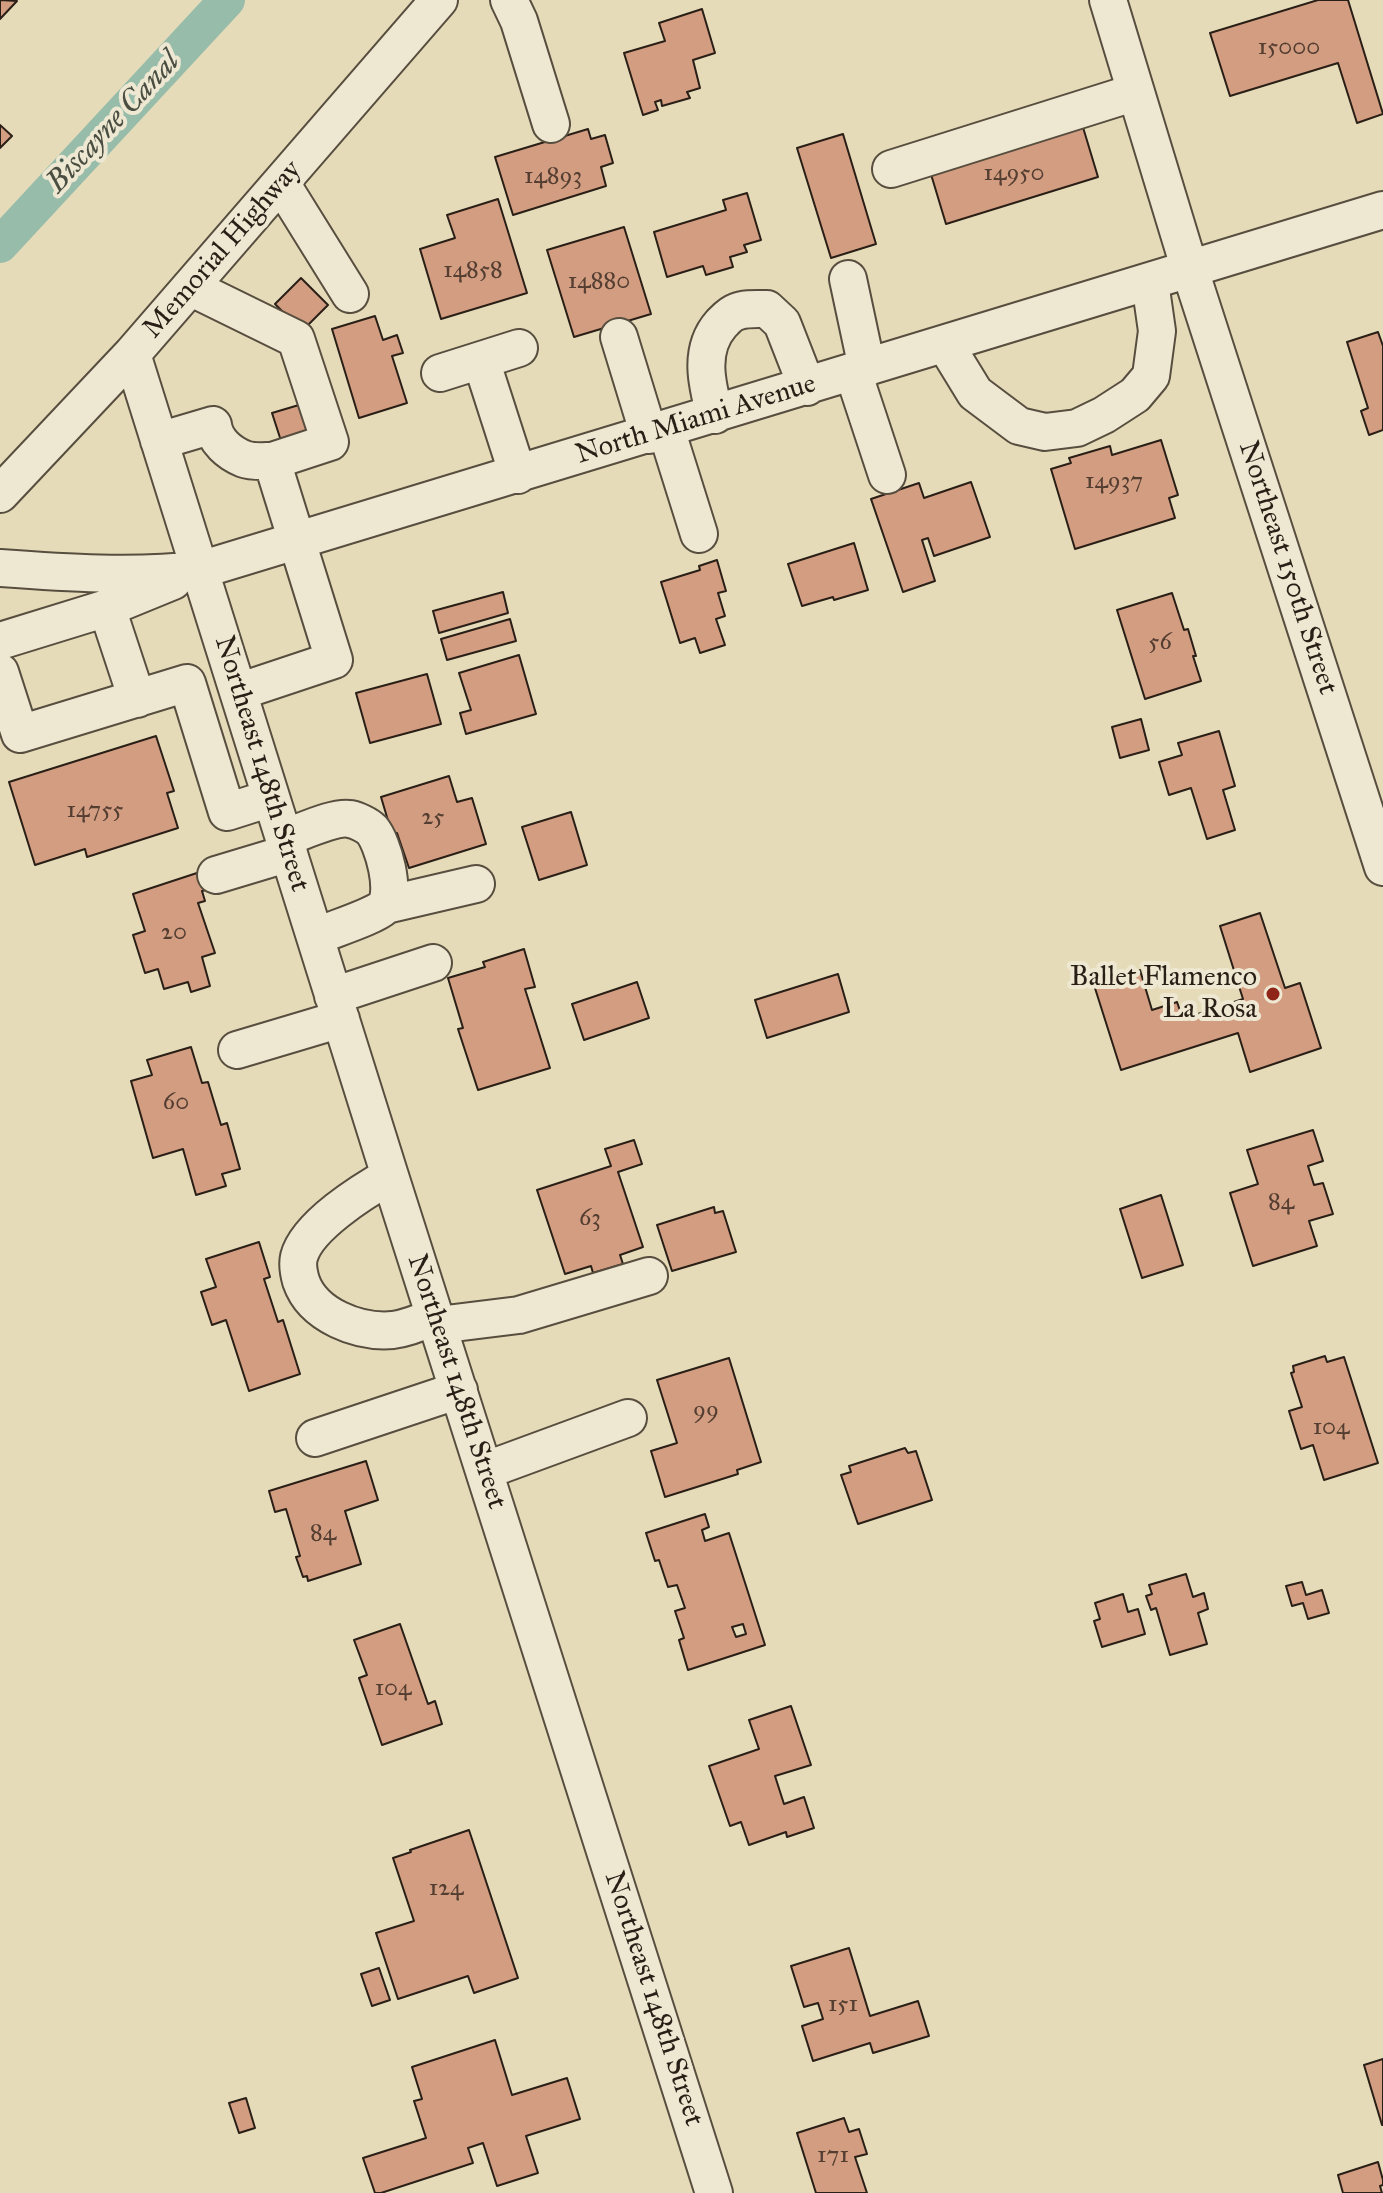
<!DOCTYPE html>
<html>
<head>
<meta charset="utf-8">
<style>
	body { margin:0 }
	canvas { display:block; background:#e5dbb9 }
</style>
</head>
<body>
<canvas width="1383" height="2193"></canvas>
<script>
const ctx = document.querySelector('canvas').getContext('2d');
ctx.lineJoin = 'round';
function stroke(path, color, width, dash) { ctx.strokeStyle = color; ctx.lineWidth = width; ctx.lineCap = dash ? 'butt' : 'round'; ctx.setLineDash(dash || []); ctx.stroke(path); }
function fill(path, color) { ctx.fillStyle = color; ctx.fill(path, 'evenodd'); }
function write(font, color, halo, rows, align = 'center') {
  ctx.font = font + ' "IM FELL Great Primer",serif'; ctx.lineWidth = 8; ctx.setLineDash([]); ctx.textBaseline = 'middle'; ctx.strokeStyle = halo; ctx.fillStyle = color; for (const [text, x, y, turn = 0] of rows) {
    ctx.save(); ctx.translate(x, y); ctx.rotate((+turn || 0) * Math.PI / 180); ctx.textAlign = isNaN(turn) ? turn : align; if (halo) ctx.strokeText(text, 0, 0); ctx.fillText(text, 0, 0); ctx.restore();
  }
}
const canal = new Path2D(`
	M 0,245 L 227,0`);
const building = new Path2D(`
	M 0,0 L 17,1 L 0,19 Z
	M 1318,0 L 1348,0 L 1383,114 L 1357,123 L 1338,63 L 1230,96 L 1210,33 Z
	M 702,9 L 715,53 L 693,60 L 700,88 L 687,92 L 690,98 L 662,106 L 661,100 L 655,102 L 658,110 L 643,115 L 624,53 L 665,41 L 659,23 Z
	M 1082,124 L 1098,177 L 946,224 L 930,171 Z
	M 0,125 L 12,136 L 0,148 Z
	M 588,129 L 591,139 L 605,135 L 613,163 L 601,167 L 606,186 L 513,215 L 495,157 Z
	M 843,134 L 876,244 L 831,258 L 797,148 Z
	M 747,193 L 761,240 L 744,245 L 747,252 L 730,257 L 733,267 L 706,275 L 703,266 L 667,277 L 654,232 L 726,210 L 723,200 Z
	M 498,199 L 527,293 L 441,319 L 420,249 L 455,238 L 447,215 Z
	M 624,227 L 651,314 L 574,337 L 547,250 Z
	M 301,278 L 328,305 L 302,331 L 275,304 Z
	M 375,316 L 383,340 L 397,335 L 403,353 L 392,356 L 407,403 L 359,418 L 332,329 Z
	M 1378,332 L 1383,346 L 1383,430 L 1369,435 L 1361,411 L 1368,408 L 1347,342 Z
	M 309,402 L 319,436 L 283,447 L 272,413 Z
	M 1161,440 L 1178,495 L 1169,498 L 1175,518 L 1075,549 L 1051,469 L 1071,463 L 1069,458 L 1110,446 L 1112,455 Z
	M 971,482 L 990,537 L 934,556 L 928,538 L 922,540 L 935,581 L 903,592 L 871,499 L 919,483 L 924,498 Z
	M 854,543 L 868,590 L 834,600 L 833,597 L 802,606 L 788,564 Z
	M 717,560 L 726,591 L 718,593 L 725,616 L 716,619 L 725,645 L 700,653 L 695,638 L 680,643 L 661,582 L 700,570 L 699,566 Z
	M 503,592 L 508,613 L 439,633 L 433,611 Z
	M 1172,593 L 1184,630 L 1188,629 L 1196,656 L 1193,656 L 1201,681 L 1145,699 L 1117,610 Z
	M 510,619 L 516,641 L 447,660 L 441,639 Z
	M 519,655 L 536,714 L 466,734 L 460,713 L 471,710 L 459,673 Z
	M 427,674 L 441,724 L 370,743 L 356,693 Z
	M 1141,719 L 1149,750 L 1120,758 L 1112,727 Z
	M 1219,731 L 1235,786 L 1223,790 L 1235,830 L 1207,839 L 1191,788 L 1169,795 L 1159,762 L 1182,755 L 1178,743 Z
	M 156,736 L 174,791 L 167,793 L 178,828 L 87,857 L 85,849 L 35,865 L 9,782 Z
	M 449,776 L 457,802 L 472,798 L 486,844 L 409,868 L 397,833 L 392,834 L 381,797 Z
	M 571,812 L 587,865 L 539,880 L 522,827 Z
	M 203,871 L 209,889 L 202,891 L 205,901 L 198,903 L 215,953 L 202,957 L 210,986 L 191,992 L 188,982 L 164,989 L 158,969 L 145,973 L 133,935 L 145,931 L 133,894 Z
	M 1260,913 L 1285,988 L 1300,983 L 1321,1048 L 1250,1072 L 1238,1033 L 1121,1070 L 1094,985 L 1140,970 L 1152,1010 L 1177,1002 L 1183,1019 L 1243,999 L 1220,926 Z
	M 524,949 L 535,987 L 525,989 L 550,1068 L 478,1090 L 458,1029 L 463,1028 L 448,978 L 485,967 L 483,962 Z
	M 838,974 L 849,1012 L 767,1038 L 755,1000 Z
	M 637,982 L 649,1018 L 584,1040 L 572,1004 Z
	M 191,1047 L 202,1083 L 208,1082 L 221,1125 L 227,1123 L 240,1169 L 222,1174 L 226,1186 L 196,1195 L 183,1149 L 153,1158 L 131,1081 L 152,1075 L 147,1060 Z
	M 1313,1130 L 1323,1161 L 1308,1166 L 1314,1185 L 1323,1183 L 1333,1214 L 1309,1221 L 1317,1246 L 1253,1266 L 1230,1193 L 1258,1184 L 1247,1150 Z
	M 634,1140 L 642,1164 L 618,1172 L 643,1247 L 620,1255 L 623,1264 L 593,1273 L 591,1266 L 565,1274 L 537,1190 L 611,1166 L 605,1149 Z
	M 1161,1195 L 1183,1265 L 1142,1278 L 1120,1209 Z
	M 714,1207 L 715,1213 L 723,1211 L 736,1252 L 672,1271 L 657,1225 Z
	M 259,1242 L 270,1277 L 264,1279 L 278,1322 L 283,1320 L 300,1374 L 249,1391 L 226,1320 L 212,1325 L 201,1292 L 216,1287 L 206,1259 Z
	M 1325,1356 L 1327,1362 L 1344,1357 L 1378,1463 L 1324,1480 L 1313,1445 L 1301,1449 L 1289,1411 L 1302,1407 L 1291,1373 L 1294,1372 L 1293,1366 Z
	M 729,1358 L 761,1462 L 737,1470 L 738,1474 L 665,1497 L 651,1451 L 677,1443 L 657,1380 Z
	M 905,1448 L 908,1453 L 916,1451 L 932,1500 L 858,1524 L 841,1475 L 851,1472 L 849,1466 Z
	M 366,1461 L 378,1500 L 345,1511 L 361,1564 L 308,1581 L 307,1576 L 303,1577 L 296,1557 L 300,1556 L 286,1509 L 275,1512 L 269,1491 Z
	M 705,1514 L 709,1527 L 702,1530 L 705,1541 L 729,1533 L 765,1645 L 688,1670 L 679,1640 L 684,1638 L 675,1611 L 685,1608 L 677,1585 L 668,1587 L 659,1560 L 655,1561 L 646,1533 ZM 743,1624 L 746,1634 L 736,1637 L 732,1627 Z
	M 1186,1574 L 1193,1597 L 1204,1593 L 1208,1609 L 1198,1613 L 1207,1644 L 1170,1655 L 1156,1608 L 1151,1610 L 1146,1596 L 1152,1594 L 1149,1585 Z
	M 1302,1582 L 1306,1595 L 1322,1590 L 1329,1613 L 1308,1619 L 1303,1603 L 1292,1606 L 1286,1586 Z
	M 1123,1594 L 1128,1612 L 1138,1609 L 1145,1634 L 1102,1647 L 1094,1621 L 1100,1619 L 1095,1603 Z
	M 400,1624 L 428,1704 L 435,1701 L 442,1724 L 382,1745 L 359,1678 L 367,1675 L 354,1640 Z
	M 791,1706 L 811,1765 L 775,1776 L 784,1804 L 804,1797 L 814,1828 L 787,1837 L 786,1832 L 749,1845 L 741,1822 L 730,1826 L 709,1766 L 759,1749 L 749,1720 Z
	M 469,1830 L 518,1978 L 474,1993 L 468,1976 L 398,1999 L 376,1933 L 414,1921 L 393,1858 L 411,1852 L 410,1850 Z
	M 849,1948 L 870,2016 L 918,2001 L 929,2036 L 873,2053 L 870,2043 L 813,2061 L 802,2026 L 823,2019 L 818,2003 L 804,2007 L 791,1966 Z
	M 379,1968 L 390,2000 L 372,2006 L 361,1974 Z
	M 495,2040 L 512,2095 L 567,2078 L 580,2119 L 526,2136 L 538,2173 L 497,2186 L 483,2143 L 468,2148 L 473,2163 L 381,2193 L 375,2193 L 363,2158 L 426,2138 L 414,2101 L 422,2099 L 412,2067 Z
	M 1383,2059 L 1383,2125 L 1382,2125 L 1364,2065 Z
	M 246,2098 L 255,2128 L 239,2133 L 229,2103 Z
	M 844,2118 L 849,2132 L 859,2129 L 867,2154 L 855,2157 L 867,2193 L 816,2193 L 797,2133 Z
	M 1378,2162 L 1383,2180 L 1383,2185 L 1380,2186 L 1382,2193 L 1343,2193 L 1338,2175 Z`);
const minor = new Path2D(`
	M 509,0 L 519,21 L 551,124
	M 1108,0 L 1190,270 L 1383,867
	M 891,169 L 1136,92
	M 281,183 L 350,294
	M 848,279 L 867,368
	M 190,287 L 296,339 L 330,442 L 272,461 L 334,660 L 238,692
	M 619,337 L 649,435
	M 945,344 L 975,393 L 1019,426 L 1045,432 L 1077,428 L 1104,415 L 1135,395 L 1151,376 L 1157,331 L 1150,282
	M 132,354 L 390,1176 L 714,2193
	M 481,360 L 518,475
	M 853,372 L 887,475
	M 440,373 L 519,348
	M 715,415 C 707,385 698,350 721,324 C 725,320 730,314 736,312 C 745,308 757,309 767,309 L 782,323 L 807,387
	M 666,429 L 699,534
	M 159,441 L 213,425 C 215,441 229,453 244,459 C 252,462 263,461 272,461
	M 0,494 L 132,354 L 439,0
	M 0,568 C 67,573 133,577 200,570 L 1383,210
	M 107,608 L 137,699
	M 0,641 L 107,608 L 173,581
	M 0,672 L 20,734 L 187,683 L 227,812 L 271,798
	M 284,838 C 300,833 334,816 350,819 C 356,820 367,825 372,830 C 383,843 397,893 384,907 C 373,917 330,930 315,937
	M 216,875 L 289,853
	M 386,905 L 476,884
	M 333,996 L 433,963
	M 237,1050 L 341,1019
	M 390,1176 C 363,1191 307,1226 299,1257 C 297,1265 299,1274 301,1281 C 313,1316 359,1333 393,1330 C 408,1328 422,1322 435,1316
	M 438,1325 L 519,1315 L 649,1276
	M 315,1438 L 459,1390
	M 484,1471 L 628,1418`);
const markers = [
	[1273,994,8,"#8f2418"]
];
const numberNames = [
	["15000",1289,48],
	["14950",1014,174],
	["14893",553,177],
	["14858",473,271],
	["14880",599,282],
	["14937",1114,482],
	["56",1160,643],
	["14755",95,811],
	["25",433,818],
	["20",174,933],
	["60",176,1103],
	["84",1281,1203],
	["63",590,1219],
	["99",706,1411],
	["104",1331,1428],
	["84",323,1534],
	["104",393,1689],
	["124",446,1889],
	["151",843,2005],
	["171",833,2156]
];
const streetNames = [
	["Memorial Highway",223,250,-49],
	["North Miami Avenue",696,420,-17],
	["Northeast 150th Street",1287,568,72],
	["Northeast 148th Street",261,764,73],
	["Northeast 148th Street",456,1382,72],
	["Northeast 148th Street",653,1999,72]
];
const poiNames = [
	["Ballet Flamenco",1257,978],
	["La Rosa",1257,1010]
];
const waterNames = [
	["Biscayne Canal",114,123,-47]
];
stroke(canal, '#97bcaa', 36);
fill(building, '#d39d81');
stroke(building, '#291f16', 2);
stroke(minor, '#584e3f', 40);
stroke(minor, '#eee8d2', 36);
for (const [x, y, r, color] of markers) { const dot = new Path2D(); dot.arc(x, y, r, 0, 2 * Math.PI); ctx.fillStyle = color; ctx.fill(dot); stroke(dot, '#eee8d2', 3); }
write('24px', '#543e31', null, numberNames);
write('28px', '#291f16', '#eee8d2', streetNames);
write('28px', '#291f16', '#eee8d2', poiNames, 'right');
write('italic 30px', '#4a4e42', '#eee8d2', waterNames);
</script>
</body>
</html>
